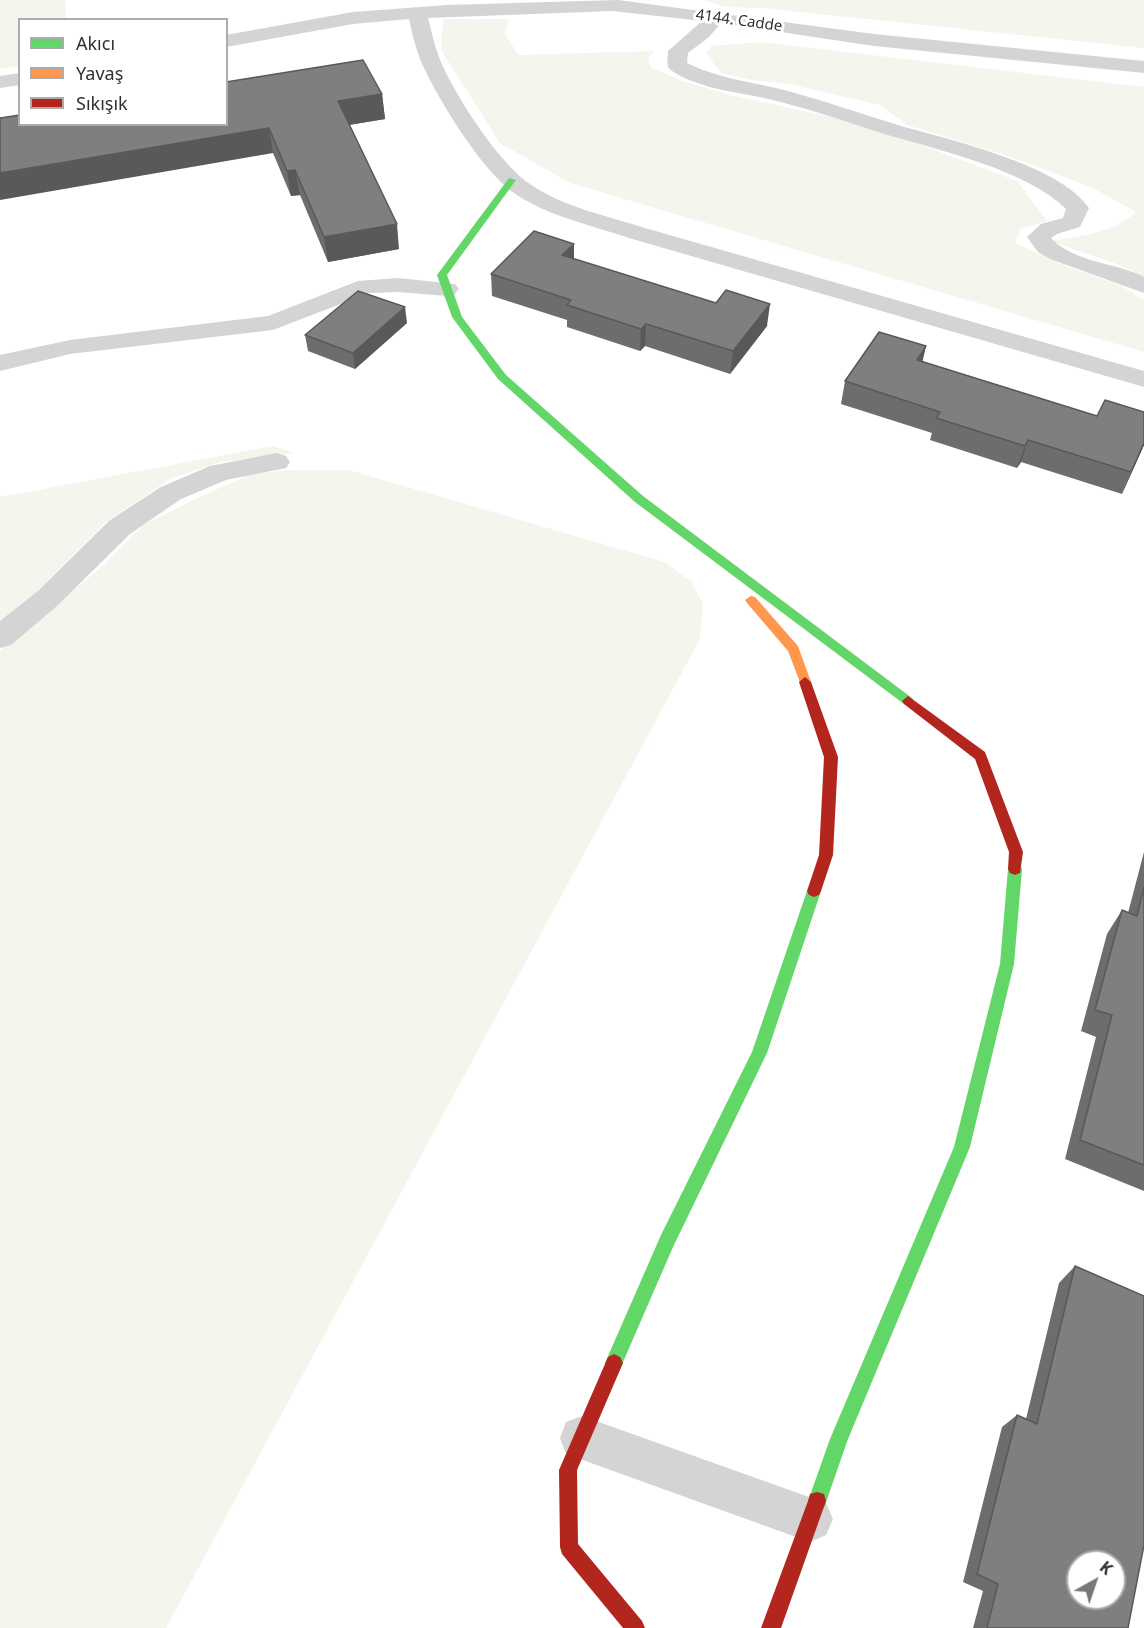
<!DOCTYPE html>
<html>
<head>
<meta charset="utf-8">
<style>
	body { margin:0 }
	#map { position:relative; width:1144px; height:1628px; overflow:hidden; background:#fff; font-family:"Noto Sans",sans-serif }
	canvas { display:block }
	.legend { position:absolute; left:18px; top:18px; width:210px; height:108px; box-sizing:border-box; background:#fff; border:2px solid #acacac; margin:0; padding:8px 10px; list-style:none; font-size:18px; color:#303030 }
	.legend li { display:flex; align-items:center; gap:12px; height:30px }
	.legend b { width:30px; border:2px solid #acacac }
	.north { position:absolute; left:1066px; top:1550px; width:60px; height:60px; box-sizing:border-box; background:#fff; border:2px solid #acacac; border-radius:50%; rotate:40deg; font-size:16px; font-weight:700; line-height:24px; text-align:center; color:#303030 }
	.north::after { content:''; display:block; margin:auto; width:21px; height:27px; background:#787878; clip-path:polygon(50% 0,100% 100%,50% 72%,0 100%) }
</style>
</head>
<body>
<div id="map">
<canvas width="1144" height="1628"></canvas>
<ul class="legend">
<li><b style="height:8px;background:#63d668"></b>Akıcı</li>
<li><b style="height:8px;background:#ff974d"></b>Yavaş</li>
<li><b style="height:8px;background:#b3261e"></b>Sıkışık</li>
</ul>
<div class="north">K</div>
</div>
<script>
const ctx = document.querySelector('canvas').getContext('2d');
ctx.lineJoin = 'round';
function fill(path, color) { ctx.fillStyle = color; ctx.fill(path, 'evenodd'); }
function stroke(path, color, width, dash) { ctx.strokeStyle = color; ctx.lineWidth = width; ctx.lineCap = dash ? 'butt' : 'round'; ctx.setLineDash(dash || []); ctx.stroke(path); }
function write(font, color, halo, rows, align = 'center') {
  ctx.font = font + ' "Noto Sans",sans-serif'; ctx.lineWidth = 6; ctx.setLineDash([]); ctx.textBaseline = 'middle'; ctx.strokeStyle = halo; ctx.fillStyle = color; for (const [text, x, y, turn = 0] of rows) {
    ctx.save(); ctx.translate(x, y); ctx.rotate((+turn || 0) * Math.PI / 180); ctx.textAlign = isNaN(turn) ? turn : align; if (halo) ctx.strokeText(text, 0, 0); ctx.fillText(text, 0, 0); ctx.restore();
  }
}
const green = new Path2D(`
	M 0,0 L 65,0 L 66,19 L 20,20 L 19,66 L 0,69 Z
	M 704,0 L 1144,0 L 1144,48 L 762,8 L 724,7 Z
	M 443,19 L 509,19 L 505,35 L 519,55 L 654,51 L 648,58 L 650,67 L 682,81 L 730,95 L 836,118 L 926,147 L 1017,181 L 1047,221 L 1020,229 L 1015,243 L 1065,266 L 1120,285 L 1144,300 L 1144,352 L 570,183 L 500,143 L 441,50 Z
	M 760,42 L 1144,87 L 1144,277 L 1117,264 L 1050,241 C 1081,236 1112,234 1136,212 L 1091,187 L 1005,155 L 907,125 L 880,105 L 789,84 L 751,80 L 721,73 L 706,53 L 712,46 Z
	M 273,446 L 295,453 L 221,462 L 172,478 L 107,521 L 29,600 L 0,624 L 0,497 Z
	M 287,470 L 349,470 L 664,562 L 691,581 L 703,604 L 700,639 L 166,1628 L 0,1628 L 0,651 L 105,564 L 143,525 L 204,495 L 249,475 Z`);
const street = new Path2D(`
	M 618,0 L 874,34 L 1144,61 L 1144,73 L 874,46 L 721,23 L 709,37 L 688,53 L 687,63 C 719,79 754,82 788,91 C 825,101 862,114 898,125 C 949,140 1059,164 1089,208 L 1080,227 L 1057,234 L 1051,238 C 1074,263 1115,262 1144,277 L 1144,293 L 1050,259 L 1038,252 L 1027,237 L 1041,224 L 1063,218 L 1066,209 C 1028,171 943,151 891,136 C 853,124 816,111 777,101 C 743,92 703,91 672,71 C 665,67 668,59 668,51 L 702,21 L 613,11 L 428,18 C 432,33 435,48 441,62 C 456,97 499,163 530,184 C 563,207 607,216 645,228 L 1144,371 L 1144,387 L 629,238 C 591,225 547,216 514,193 C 482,171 435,95 420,59 C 415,46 412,33 409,19 L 353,24 L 226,47 L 226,35 L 353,12 L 447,5 Z
	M 20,73 L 20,85 L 0,88 L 0,76 Z
	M 398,278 L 455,284 L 459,289 L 455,294 L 447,296 L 398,292 L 369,293 L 273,330 L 70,354 L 0,371 L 0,355 L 70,340 L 268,316 L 358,281 Z
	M 277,453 L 286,456 L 290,462 L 286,468 L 226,480 L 181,499 L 130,534 L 58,605 L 11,645 L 0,648 L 0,621 L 38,591 L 110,520 L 161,487 L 210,466 Z
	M 582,1416 L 826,1503 L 833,1519 L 826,1535 L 810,1542 L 566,1454 L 560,1438 L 566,1422 Z`);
const fast = new Path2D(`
	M 509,178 L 516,180 L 447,275 L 462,317 L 506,375 L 643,496 L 912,698 L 914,701 L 912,704 L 904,704 L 635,502 L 498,379 L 452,317 L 437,275 Z
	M 1015,863 L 1020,865 L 1022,869 L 1014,964 L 970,1147 L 848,1439 L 824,1508 L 817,1510 L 810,1508 L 808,1501 L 830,1439 L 954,1147 L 1000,964 L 1008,869 L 1010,865 Z
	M 814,885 L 819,887 L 821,891 L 767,1053 L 673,1247 L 620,1369 L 614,1372 L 608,1369 L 605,1363 L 661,1235 L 752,1052 L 807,891 L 809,887 Z`);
const slow = new Path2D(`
	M 751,596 L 755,597 L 798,646 L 811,682 L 809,685 L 801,685 L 788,651 L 747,603 L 745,600 Z`);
const jam = new Path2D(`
	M 805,677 L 811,682 L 838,757 L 833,855 L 821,891 L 819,895 L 814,897 L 809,895 L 807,891 L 819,855 L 824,757 L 799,682 Z
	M 908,696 L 985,752 L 1023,852 L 1020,873 L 1015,875 L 1010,873 L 1008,869 L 1009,852 L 975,759 L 904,704 L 902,701 Z
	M 614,1354 L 620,1357 L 623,1363 L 577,1470 L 578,1544 L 642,1621 L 645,1628 L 623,1628 L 562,1554 L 560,1547 L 559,1470 L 608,1357 Z
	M 817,1492 L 824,1494 L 826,1501 L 781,1628 L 761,1628 L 808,1501 L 810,1494 Z`);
const wall = new Path2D(`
	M 382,94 L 385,119 L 349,125 L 399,249 L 328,262 L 300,195 L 291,196 L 273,153 L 20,115 Z
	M 574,244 L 574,259 L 767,326 L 730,374 L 645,346 L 640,351 L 567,327 L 567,320 L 492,296 L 491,274 Z
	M 407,323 L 355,369 L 308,351 L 305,335 Z
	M 926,346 L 922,361 L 1097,416 L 1144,412 L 1144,445 L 1122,494 L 1021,462 L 1017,468 L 930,440 L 932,433 L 841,404 L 845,381 Z
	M 1144,852 L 1144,1191 L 1065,1159 L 1096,1037 L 1081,1031 L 1107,934 L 1122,910 L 1128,913 Z
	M 1075,1266 L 1128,1628 L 973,1628 L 983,1591 L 963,1582 L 1002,1427 L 1017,1415 L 1026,1419 L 1059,1283 Z`);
const shadedWall = new Path2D(`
	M 382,94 L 385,119 L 342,126 L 338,101 Z
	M 269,128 L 273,153 L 0,200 L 0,173 Z
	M 295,170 L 300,195 L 291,196 L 287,171 Z
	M 397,224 L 399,249 L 328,262 L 324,237 Z
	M 574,244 L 574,266 L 562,255 Z
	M 770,304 L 767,326 L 730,374 L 733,351 Z
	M 405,307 L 407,323 L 355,369 L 353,353 Z
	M 646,324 L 645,346 L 640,351 L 641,329 Z
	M 926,346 L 921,368 L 917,360 Z
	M 1028,440 L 1021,462 L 1017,468 L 1025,446 Z
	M 1144,443 L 1144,445 L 1122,494 L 1131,472 Z`);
const building = new Path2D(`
	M 363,60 L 382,94 L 338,101 L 397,224 L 324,237 L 295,170 L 287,171 L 269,128 L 0,173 L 0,118 L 20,115 L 20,124 L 226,124 L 226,82 Z
	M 534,231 L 574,244 L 562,255 L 716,303 L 726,290 L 770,304 L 733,351 L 646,324 L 641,329 L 567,305 L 571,300 L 491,274 Z
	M 358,291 L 405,307 L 353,353 L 305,335 Z
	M 879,332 L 926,346 L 917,360 L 1097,416 L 1105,400 L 1144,412 L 1144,443 L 1131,472 L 1028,440 L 1025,446 L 936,418 L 940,412 L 845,381 Z
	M 1144,887 L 1144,1165 L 1080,1140 L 1112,1015 L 1095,1010 L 1122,910 L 1137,916 Z
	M 1075,1266 L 1144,1296 L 1144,1545 L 1128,1628 L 987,1628 L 998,1584 L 977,1574 L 1017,1415 L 1037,1424 ZM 1078,1562 L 1114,1562 L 1114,1598 L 1078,1598 Z`);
const farStreetnames = [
	["4144. Cadde",739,21,8]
];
fill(green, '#f2f6ed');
fill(street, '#d4d4d4');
fill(fast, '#63d668');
fill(slow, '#ff974d');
fill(jam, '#b3261e');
fill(wall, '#6d6d6d');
fill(shadedWall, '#595959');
fill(building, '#7f7f7f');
stroke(building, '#595959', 1.5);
write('15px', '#303030', '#fff', farStreetnames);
</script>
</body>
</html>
